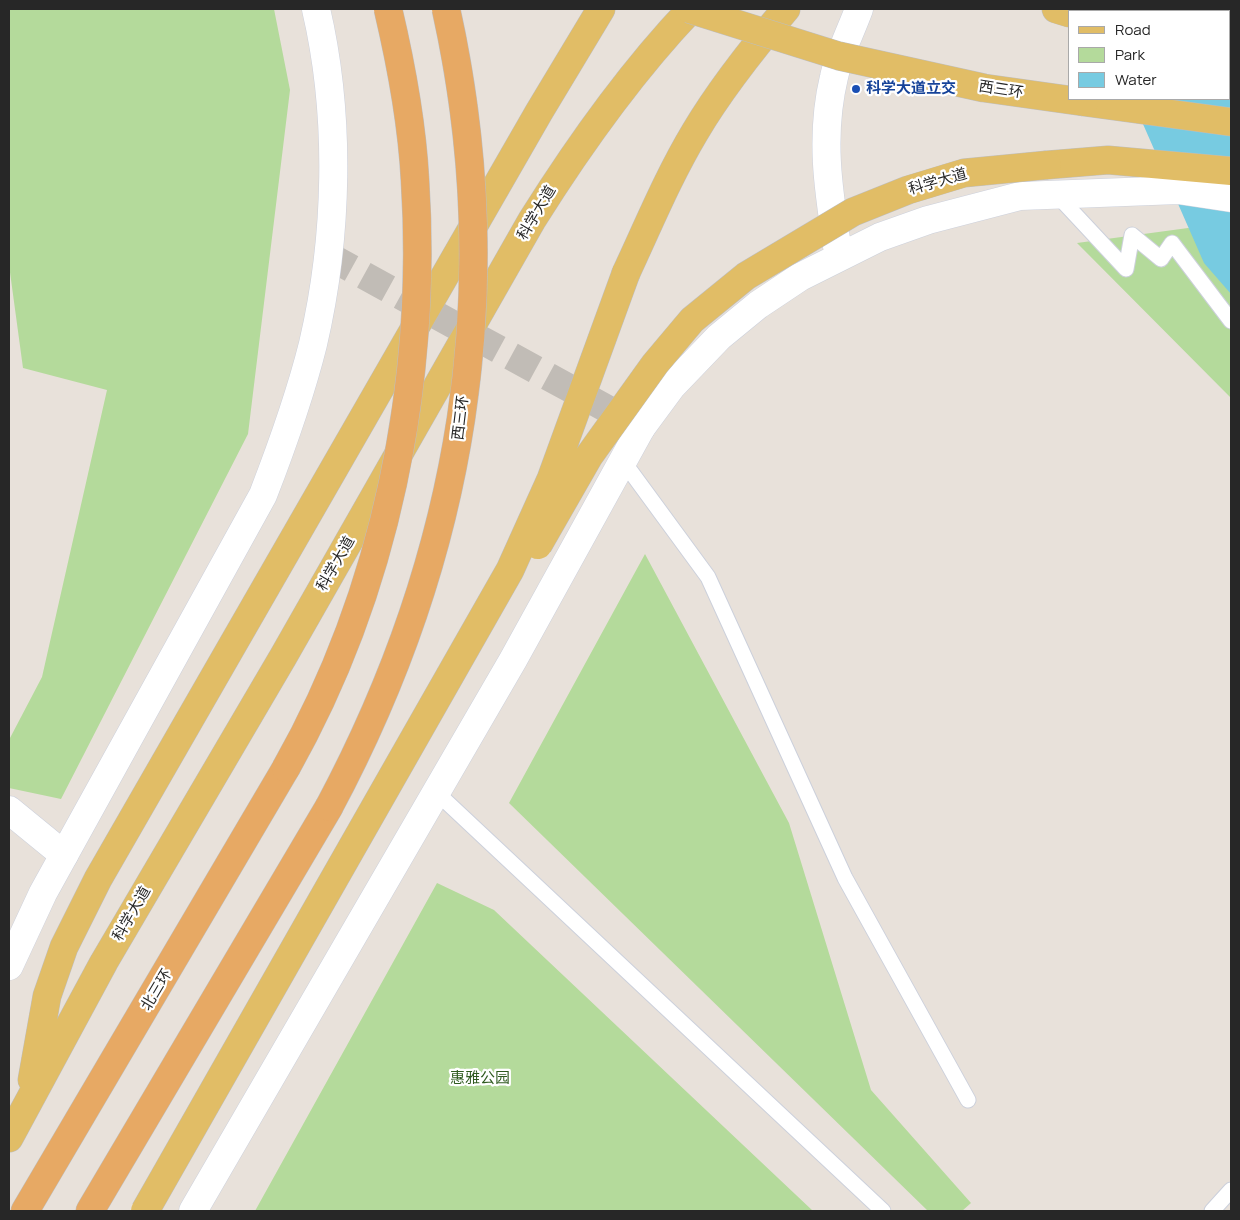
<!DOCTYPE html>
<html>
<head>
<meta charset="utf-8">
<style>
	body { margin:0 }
	#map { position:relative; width:1240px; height:1220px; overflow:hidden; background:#e8e1da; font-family:Manrope,sans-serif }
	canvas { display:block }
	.frame { position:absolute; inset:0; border:10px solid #272727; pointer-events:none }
	.legend { position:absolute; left:1068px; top:10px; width:162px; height:90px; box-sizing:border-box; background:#fff; border:1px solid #a9a9a9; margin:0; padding:6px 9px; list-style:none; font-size:15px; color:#272727 }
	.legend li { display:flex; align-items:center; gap:10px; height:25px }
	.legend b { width:25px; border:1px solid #a9a9a9 }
</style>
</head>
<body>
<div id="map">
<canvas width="1240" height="1220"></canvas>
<div class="frame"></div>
<ul class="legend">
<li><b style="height:6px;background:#e1bd66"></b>Road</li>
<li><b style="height:14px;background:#b4da9b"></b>Park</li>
<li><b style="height:14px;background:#77cbe1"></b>Water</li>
</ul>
</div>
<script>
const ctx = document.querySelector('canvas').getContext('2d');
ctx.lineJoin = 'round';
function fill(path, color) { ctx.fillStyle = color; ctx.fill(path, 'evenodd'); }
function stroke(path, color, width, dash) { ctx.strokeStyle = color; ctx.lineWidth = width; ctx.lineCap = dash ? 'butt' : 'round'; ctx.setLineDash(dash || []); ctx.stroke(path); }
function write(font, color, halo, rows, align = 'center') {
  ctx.font = font + ' Manrope,"Noto Sans SC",sans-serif'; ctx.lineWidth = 4.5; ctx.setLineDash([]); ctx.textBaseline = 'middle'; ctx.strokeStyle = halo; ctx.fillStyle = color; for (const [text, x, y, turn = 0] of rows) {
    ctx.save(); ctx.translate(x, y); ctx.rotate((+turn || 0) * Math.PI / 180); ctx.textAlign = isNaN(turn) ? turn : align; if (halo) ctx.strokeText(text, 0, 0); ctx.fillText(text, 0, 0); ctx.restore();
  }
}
const green = new Path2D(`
	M 9,9 L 274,9 L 290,90 L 248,434 L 61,799 L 9,788 L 10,738 L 42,677 L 107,390 L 23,368 L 9,265 Z
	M 1188,228 L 1231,234 L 1231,398 L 1077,243 Z
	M 645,554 L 789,823 L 871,1090 L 971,1203 L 962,1211 L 928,1211 L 509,803 Z
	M 437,883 L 494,910 L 813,1211 L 255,1211 Z`);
const water = new Path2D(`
	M 1093,9 L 1231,9 L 1231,294 L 1204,263 L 1132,99 L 1229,99 L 1229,11 L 1094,11 Z`);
const minorTunnel = new Path2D(`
	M 327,255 L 640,427`);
const service = new Path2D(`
	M 1056,194 L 1126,269 L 1132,235 L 1161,259 L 1172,243 L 1231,321
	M 623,461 L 708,577 L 845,878 L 968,1100
	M 435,791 L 883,1211
	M 1212,1211 L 1231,1190`);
const minor = new Path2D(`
	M 837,246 C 828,188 820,135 834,77 C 839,54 851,31 859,9
	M 641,428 L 672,386 L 719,337 L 758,305 L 800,277 L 880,237 L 928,220 L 1020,196 L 1178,190 L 1231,198
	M 9,810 L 64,855`);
const secondary = new Path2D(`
	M 9,966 L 43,893 L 263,495 C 282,446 300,396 313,344 C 338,237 341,116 316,9
	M 193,1211 L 513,660 L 641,428`);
const primary = new Path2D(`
	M 1056,9 L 1069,13
	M 1229,56 L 1231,57
	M 1084,102 L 1231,122
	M 1047,165 L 1108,160 L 1231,171
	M 626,273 C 648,226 668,177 695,132 C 721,88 753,48 786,9
	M 32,1080 L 47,996 L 64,947 L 98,879 L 539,112 L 601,9
	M 9,1138 L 104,962 L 283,657 L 532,220 C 579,145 630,73 691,9`);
const trunk = new Path2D(`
	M 25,1211 L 286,768
	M 90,1211 L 329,807`);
const primaryBridge = new Path2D(`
	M 689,9 L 839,56 L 984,88 L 1084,102
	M 538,545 L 589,456 L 655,364 L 692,320 L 746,276 L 853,212 L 908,190 L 964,173 L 1047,165
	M 145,1211 L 510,570 L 551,479 L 626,273`);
const trunkBridge = new Path2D(`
	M 286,768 C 386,591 428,381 415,180 C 412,123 401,64 388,9
	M 329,807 C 463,556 508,288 446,9`);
const markers = [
	[856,89,5,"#1a4fb4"]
];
const transitNames = [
	["科学大道立交",866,89]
];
const streetNames = [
	["西三环",1001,90,9],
	["科学大道",938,182,-16],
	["科学大道",537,213,-59],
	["西三环",461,418,-83],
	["科学大道",336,564,-60],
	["科学大道",132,914,-60],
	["北三环",157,990,-59]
];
const parkNames = [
	["惠雅公园",480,1079]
];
fill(green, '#b4da9b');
fill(water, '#77cbe1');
stroke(minorTunnel, '#c1bcb6', 28, [28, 14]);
stroke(service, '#ccd0db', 17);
stroke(minor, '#ccd0db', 29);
stroke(secondary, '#ccd0db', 29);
stroke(primary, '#bebebe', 29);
stroke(trunk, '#bebebe', 29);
stroke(service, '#fff', 15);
stroke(minor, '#fff', 28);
stroke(secondary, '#fff', 28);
stroke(primary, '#e1bd66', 28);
stroke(trunk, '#e7a964', 28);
stroke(primaryBridge, '#bebebe', 29, []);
stroke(trunkBridge, '#bebebe', 29, []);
stroke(primaryBridge, '#e1bd66', 28);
stroke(trunkBridge, '#e7a964', 28);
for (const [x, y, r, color] of markers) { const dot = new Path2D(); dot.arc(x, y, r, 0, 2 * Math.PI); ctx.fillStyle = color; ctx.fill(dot); stroke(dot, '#fff', 2); }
write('bold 15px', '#164399', '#fff', transitNames, 'left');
write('15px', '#272727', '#fff', streetNames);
write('15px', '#305b20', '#fff', parkNames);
</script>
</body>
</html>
